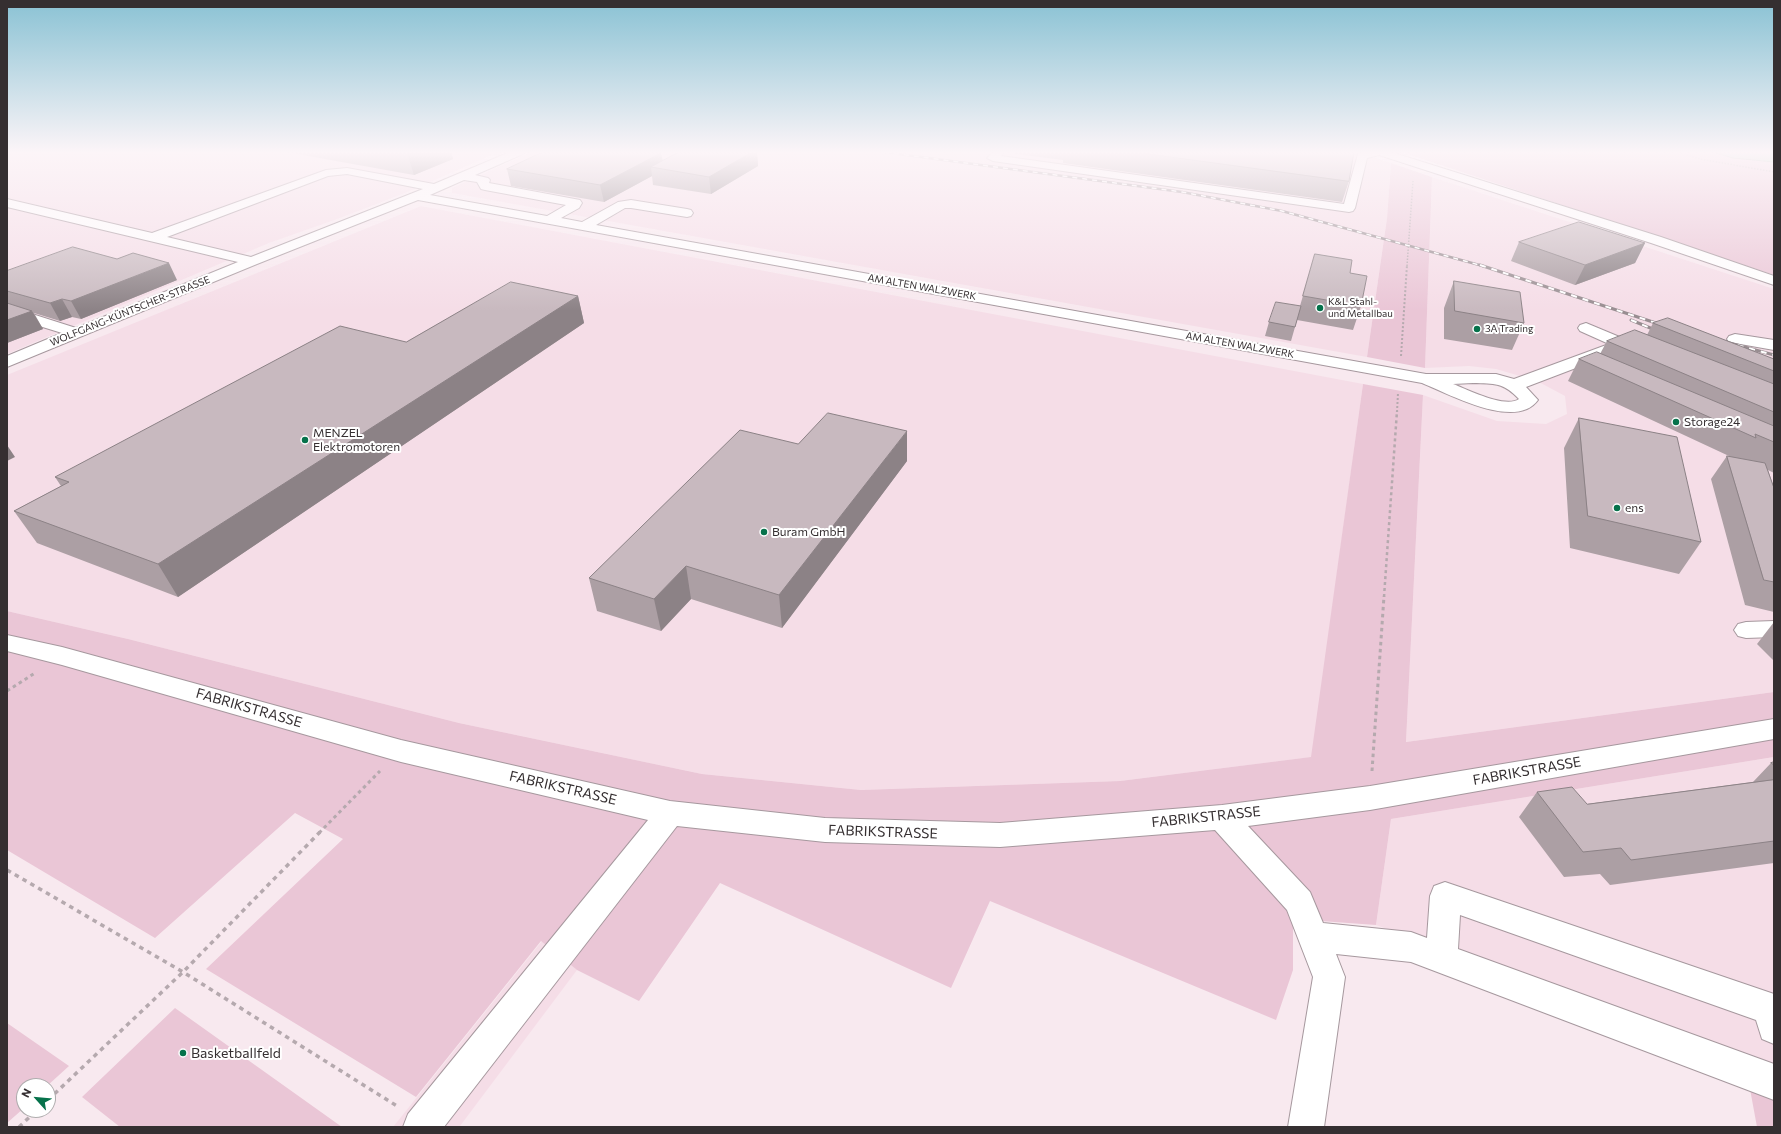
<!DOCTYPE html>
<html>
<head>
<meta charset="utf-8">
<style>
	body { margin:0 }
	#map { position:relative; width:1781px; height:1134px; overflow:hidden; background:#f8e9ef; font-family:Commissioner,sans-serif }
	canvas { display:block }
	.frame { position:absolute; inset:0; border:8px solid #352f31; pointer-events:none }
	.north { position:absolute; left:16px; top:1078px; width:40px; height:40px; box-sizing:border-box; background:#fff; border:1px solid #aeacad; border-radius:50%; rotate:297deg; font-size:11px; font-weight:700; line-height:16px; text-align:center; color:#352f31 }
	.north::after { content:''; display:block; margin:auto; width:14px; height:18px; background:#06724b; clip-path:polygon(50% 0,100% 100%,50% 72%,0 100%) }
</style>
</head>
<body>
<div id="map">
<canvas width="1781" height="1134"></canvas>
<div class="frame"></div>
<div class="north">N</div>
</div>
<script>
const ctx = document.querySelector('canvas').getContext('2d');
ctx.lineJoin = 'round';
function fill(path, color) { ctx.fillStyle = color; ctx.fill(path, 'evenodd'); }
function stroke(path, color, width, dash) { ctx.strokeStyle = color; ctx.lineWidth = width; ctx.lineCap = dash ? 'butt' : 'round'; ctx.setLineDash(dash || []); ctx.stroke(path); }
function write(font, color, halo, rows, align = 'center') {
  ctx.font = font + ' Commissioner,sans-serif'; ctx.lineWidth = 4; ctx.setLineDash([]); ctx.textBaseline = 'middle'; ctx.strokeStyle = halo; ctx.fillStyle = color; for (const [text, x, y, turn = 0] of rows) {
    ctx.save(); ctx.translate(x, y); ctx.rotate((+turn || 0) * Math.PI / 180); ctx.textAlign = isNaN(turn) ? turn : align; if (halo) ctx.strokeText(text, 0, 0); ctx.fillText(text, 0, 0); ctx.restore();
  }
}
const built = new Path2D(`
	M 7,152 L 499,152 L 405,193 L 340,218 L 269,243 L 7,354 Z
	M 531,152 L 1357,152 L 1391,163 L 1387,218 L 1367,357 L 452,193 L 452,188 Z
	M 1432,177 L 1774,289 L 1774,692 L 1406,742 L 1423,395 L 1497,421 L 1546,424 L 1567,414 L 1565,396 L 1537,381 L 1496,369 L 1469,366 L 1425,368 Z
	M 421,206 L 1363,384 L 1312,757 L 1120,781 L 861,790 L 702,774 L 459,723 L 128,639 L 7,611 L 7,375 Z
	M 1774,757 L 1774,1069 L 1376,925 L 1391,819 Z
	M 542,941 L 577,970 L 460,1126 L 461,1127 L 393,1127 Z`);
const green = new Path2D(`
	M 1401,152 L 1717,152 L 1716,153 L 1733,158 L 1774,162 L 1774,275 Z
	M 1391,163 L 1432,177 L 1425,368 L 1367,357 L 1387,218 Z
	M 1363,384 L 1423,395 L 1406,742 L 1774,692 L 1774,757 L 1391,819 L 1376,925 L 1293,919 L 1293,970 L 1276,1020 L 990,901 L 951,988 L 720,883 L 639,1001 L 577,970 L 541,941 L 416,1097 L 206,969 L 343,839 L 295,813 L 155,938 L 7,850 L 7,611 L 128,639 L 459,723 L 702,774 L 861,790 L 1120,781 L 1311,757 Z
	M 175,1008 L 342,1127 L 120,1127 L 82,1097 Z
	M 7,1023 L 69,1066 L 47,1086 L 24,1086 L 24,1108 L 7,1123 Z
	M 1750,1089 L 1774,1098 L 1774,1127 L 1757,1127 Z`);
const water = new Path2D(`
	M 1774,152 L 1774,162 L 1733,158 L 1716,153 Z`);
const pathFar4 = new Path2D(`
	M 1678,152 L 1700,159 L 1774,172
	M 1407,266 L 1413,181`);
const pathFar3 = new Path2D(`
	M 1401,356 L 1407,265
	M 1397,412 L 1398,393`);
const pathFar2 = new Path2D(`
	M 1384,597 L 1397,411`);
const pathFar1 = new Path2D(`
	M 7,691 L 35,673
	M 1372,771 L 1384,596
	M 319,833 L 380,771`);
const path = new Path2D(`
	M 7,870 L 183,972 L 397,1106
	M 48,1100 L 183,972 L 320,832
	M 19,1127 L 37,1110`);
const minor = new Path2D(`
	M 510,152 L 525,152 L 523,154 L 475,175 L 488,178 L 490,180 L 489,183 L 580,200 L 582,203 L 579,208 L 561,218 L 582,222 L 618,202 L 631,200 L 687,209 L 691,210 L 693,213 L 691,216 L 687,217 L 631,208 L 625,208 L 596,225 L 1426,374 L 1496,374 L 1514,379 L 1609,344 L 1580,331 L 1578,328 L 1580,325 L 1586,323 L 1634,343 L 1636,346 L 1634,349 L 1628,351 L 1623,350 L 1526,387 L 1538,400 C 1516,431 1449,394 1422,383 L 418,200 L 257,264 L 7,367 L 7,356 L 62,333 L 7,316 L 7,306 L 76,328 L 238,262 L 7,207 L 7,199 L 152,233 L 326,170 L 347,168 L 434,184 ZM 347,174 L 423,189 L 251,257 L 167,237 L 328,176 ZM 464,180 L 477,182 L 481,189 L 485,190 L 566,205 L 547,216 L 430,195 ZM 1473,383 C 1495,384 1503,382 1519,399 C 1505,409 1467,389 1453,384 Z
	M 993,152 L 1004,152 L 1001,156 L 1344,204 L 1358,154 L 1365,152 L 1391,152 L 1661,237 L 1774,276 L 1774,285 L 1651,243 L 1379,155 L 1367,158 L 1355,208 L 1353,211 L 1349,212 L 993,161 L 987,158 Z
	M 1735,334 L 1774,340 L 1774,350 L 1729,342 L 1727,339 L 1729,336 Z
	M 1774,621 L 1774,637 L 1746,638 L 1738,636 L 1734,630 L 1738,624 L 1746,622 Z
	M 7,635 L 62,647 L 401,740 L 670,801 L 825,818 L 1000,823 L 1222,805 L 1370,786 L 1774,719 L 1774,739 L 1370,810 L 1248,826 L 1310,892 L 1323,923 L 1411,932 L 1427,938 L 1430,896 L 1434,886 L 1445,882 L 1774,994 L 1774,1044 L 1762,1039 L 1756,1020 L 1460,915 L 1458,949 L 1774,1064 L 1774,1100 L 1411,962 L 1336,954 L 1345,977 L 1324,1127 L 1288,1127 L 1313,977 L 1287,910 L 1215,830 L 1000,847 L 825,842 L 677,826 L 444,1127 L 403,1127 L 408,1114 L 648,820 L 401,762 L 62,665 L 7,651 Z`);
const railFar1 = new Path2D(`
	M 884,152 L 1182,192 L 1282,211 L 1483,266`);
const rail = new Path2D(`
	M 1480,265 L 1665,326
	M 1631,320 L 1660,332
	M 1726,342 L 1774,355`);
const wall = new Path2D(`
	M 286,152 L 451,152 L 453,159 L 414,175 Z
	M 679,152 L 757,152 L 758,166 L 711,194 L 653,185 L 652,176 L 604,202 L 511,186 L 507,169 L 661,153 L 663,161 Z
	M 1015,152 L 1354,152 L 1349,181 L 1342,202 L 1063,163 L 1063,160 L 1015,154 Z
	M 1519,242 L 1645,243 L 1635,263 L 1575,285 L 1511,261 Z
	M 1315,254 L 1350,273 L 1361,306 L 1353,330 L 1297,320 L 1291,341 L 1265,336 L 1269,322 L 1300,306 Z
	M 7,271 L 177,280 L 81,319 L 72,317 L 60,321 L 34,313 L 43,329 L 7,343 Z
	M 1454,281 L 1524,323 L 1512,350 L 1444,339 L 1444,308 Z
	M 578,296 L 584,323 L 178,597 L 37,543 L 14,511 L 61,486 L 55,477 L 406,342 Z
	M 1653,323 L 1774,359 L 1774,473 L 1768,470 L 1774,488 L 1774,612 L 1745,605 L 1711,479 L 1727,456 L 1729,456 L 1568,381 L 1579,359 L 1600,354 L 1607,341 L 1647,335 Z
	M 1579,418 L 1701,542 L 1679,574 L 1570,548 L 1564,448 Z
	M 798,444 L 907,461 L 782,628 L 691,599 L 661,631 L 597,611 L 589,578 Z
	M 1774,622 L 1774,661 L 1757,644 Z
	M 1774,762 L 1774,863 L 1610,885 L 1600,874 L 1564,877 L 1519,817 L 1537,792 L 1587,804 L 1753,782 L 1771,763 Z`);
const shadedWall = new Path2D(`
	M 409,152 L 451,152 L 453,159 L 414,175 L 407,153 Z
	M 752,152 L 757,152 L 758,166 L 711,194 L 709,177 Z
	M 661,153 L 664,169 L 651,167 L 652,176 L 604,202 L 600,185 Z
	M 1645,243 L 1635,263 L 1575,285 L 1585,265 Z
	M 169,263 L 177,280 L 81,319 L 71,301 Z
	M 578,296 L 584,323 L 178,597 L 158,564 Z
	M 62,299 L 72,317 L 60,321 L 50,303 Z
	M 32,311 L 43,329 L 7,343 L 7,320 Z
	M 907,431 L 907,461 L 782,628 L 779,595 Z
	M 7,445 L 15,457 L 7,461 Z
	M 686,566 L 691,599 L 661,631 L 654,599 Z`);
const building = new Path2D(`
	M 543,152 L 657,152 L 661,153 L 600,185 L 507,169 Z
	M 679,152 L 752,152 L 709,177 L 651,167 Z
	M 1134,152 L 1354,152 L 1349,181 Z
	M 1579,222 L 1645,243 L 1585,265 L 1519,242 Z
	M 73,247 L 117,259 L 133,253 L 169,263 L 71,301 L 62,299 L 50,303 L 7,291 L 7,271 Z
	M 1315,254 L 1352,260 L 1350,273 L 1367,276 L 1361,306 L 1303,296 Z
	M 1454,281 L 1520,292 L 1524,323 L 1455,311 Z
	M 511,282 L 578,296 L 158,564 L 14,511 L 69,482 L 55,477 L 340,326 L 406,342 Z
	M 1276,302 L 1301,306 L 1295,327 L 1269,322 Z
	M 7,303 L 32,311 L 7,320 Z
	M 1668,318 L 1774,359 L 1774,371 L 1653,323 Z
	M 1635,330 L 1774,384 L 1774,412 L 1607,341 Z
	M 1597,352 L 1774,426 L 1774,442 L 1755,434 L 1756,438 L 1579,359 Z
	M 828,413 L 907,431 L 779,595 L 686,566 L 654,599 L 589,578 L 740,430 L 798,444 Z
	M 1579,418 L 1677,437 L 1701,542 L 1588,516 Z
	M 1727,456 L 1765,463 L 1774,488 L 1774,582 L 1764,580 Z
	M 1774,762 L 1774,765 L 1771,763 Z
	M 1774,780 L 1774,841 L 1631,860 L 1621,848 L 1583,852 L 1537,792 L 1572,787 L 1587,804 Z`);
const markers = [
	[1320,308,4,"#06724b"],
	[1477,329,4,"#06724b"],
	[1676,422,4,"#06724b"],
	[305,440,4,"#06724b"],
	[1617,508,4,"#06724b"],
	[764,532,4,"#06724b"],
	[183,1053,4,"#06724b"]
];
const farStreetnames = [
	["AM ALTEN WALZWERK",922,287,10],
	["WOLFGANG-KÜNTSCHER-STRASSE",130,311,-22],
	["AM ALTEN WALZWERK",1240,345,10]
];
const farPoinames = [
	["K&L Stahl-",1328,302],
	["und Metallbau",1328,314],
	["3A Trading",1485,329]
];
const poiNames = [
	["Storage24",1684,422],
	["MENZEL",313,433],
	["Elektromotoren",313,447],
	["ens",1625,508],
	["Buram GmbH",772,532]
];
const nearStreetnames = [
	["FABRIKSTRASSE",249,708,16],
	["FABRIKSTRASSE",1527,771,-10],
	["FABRIKSTRASSE",563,788,13],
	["FABRIKSTRASSE",1206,817,-6],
	["FABRIKSTRASSE",883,832,2]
];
const nearPoinames = [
	["Basketballfeld",191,1053]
];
fill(built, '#f5dde7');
fill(green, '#eac6d6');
fill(water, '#9dd6b7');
stroke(water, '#7ea48f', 1);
stroke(minor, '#a6989e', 2);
stroke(pathFar4, '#b5a9ae', 1.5, [1.5, 1.5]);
stroke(pathFar3, '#b5a9ae', 2, [2, 2]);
stroke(pathFar2, '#b5a9ae', 2.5, [3, 3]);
stroke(pathFar1, '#b5a9ae', 3, [3.5, 3.5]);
stroke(path, '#b5a9ae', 3.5, [4.5, 4.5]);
fill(minor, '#fff');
stroke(railFar1, '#988d91', 2.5);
stroke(rail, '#988d91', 3);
stroke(railFar1, '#fff', 1.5, [5]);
stroke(rail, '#fff', 2, [6]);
fill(wall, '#ac9fa4');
fill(shadedWall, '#8c8286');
fill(building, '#c8b9bf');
stroke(building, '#8c8286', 1);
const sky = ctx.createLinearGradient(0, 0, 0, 311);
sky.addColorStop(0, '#8ac2d4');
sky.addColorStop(0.49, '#fcf5f8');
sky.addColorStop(1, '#fcf5f800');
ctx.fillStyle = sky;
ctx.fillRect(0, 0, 1781, 311);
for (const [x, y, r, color] of markers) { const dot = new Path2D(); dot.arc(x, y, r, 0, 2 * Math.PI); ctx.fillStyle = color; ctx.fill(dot); stroke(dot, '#fff', 1.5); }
write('10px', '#352f31', '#fff', farStreetnames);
write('10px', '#352f31', '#fff', farPoinames, 'left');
write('12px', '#352f31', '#fff', poiNames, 'left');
write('14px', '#352f31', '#fff', nearStreetnames);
write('14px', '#352f31', '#fff', nearPoinames, 'left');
</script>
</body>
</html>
